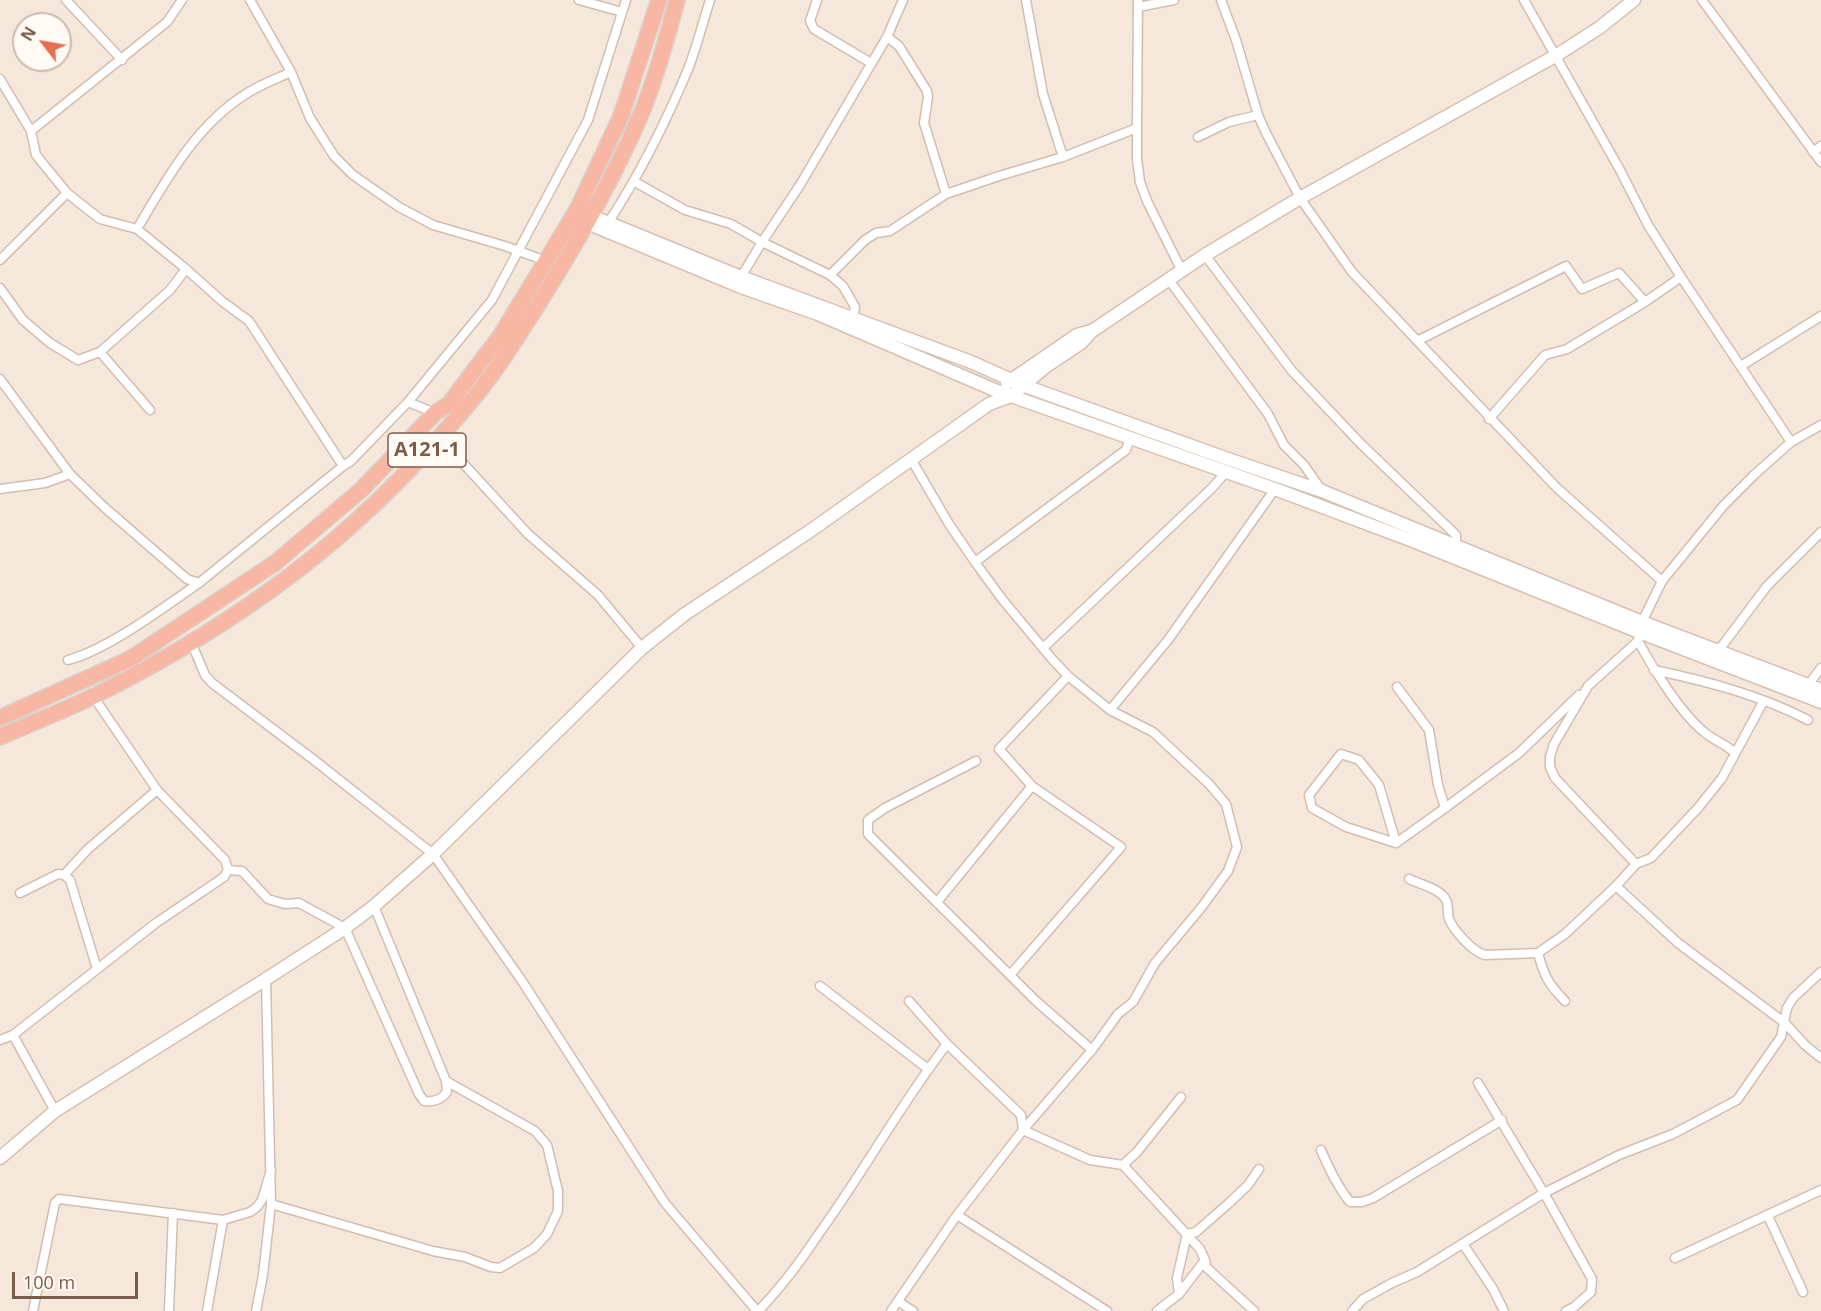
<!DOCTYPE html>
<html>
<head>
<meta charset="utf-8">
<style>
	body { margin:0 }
	#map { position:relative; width:1821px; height:1311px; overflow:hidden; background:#fdf6ec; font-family:"Open Sans",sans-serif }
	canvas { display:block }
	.north { position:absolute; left:12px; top:12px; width:60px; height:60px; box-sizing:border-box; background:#fffaf3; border:2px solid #cabbb1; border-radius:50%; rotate:301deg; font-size:16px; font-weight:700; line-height:24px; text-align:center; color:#7a5c4d }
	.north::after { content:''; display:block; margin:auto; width:21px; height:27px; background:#e76f51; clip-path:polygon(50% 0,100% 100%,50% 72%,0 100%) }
	.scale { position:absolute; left:12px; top:1272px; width:126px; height:27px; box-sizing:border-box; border:3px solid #7a5c4d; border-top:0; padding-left:8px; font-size:18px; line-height:21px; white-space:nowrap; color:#7a5c4d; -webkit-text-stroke:4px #fffaf3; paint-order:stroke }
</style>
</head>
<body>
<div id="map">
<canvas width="1821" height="1311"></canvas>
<div class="north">N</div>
<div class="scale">100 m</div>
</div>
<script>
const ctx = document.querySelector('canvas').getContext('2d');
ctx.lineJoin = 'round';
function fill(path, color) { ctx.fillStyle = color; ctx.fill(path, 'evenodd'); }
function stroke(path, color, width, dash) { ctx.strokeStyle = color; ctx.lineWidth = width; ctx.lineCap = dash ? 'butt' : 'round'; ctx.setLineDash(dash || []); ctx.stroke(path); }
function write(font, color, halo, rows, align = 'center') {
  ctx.font = font + ' "Open Sans",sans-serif'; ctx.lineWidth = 4.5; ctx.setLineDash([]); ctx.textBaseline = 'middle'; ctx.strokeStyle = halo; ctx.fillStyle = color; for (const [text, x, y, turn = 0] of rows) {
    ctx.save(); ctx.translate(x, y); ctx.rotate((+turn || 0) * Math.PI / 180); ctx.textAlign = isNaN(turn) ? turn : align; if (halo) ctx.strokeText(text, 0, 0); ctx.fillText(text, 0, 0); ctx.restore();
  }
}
const residential = new Path2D(`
	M 0,0 L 1821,0 L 1821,1311 L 0,1311 ZM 24,24 L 60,24 L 60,60 L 24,60 Z`);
const street = new Path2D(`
	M 66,0 L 122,60
	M 250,0 L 291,72 L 310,118 L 334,156 L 353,175 L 399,207 L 433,225 L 505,246 L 546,261
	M 579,0 L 622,12
	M 817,0 L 810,21 L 814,29 L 871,63
	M 1026,0 L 1043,94 L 1063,157
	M 1138,0 L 1137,128 L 1137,159 L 1140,182 L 1147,201 L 1182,271
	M 1221,0 L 1236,40 L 1258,115 L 1266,133 L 1300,198 L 1352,272 L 1557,488 L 1662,581
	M 1524,0 L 1620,170 L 1648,225 L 1681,277 L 1791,442
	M 1702,0 L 1821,162
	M 1138,7 L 1174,0
	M 887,37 L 899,46 L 927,91 L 928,97 L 924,123 L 946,194
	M 0,79 L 31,131 L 36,155 L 67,193 L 100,219 L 137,229 L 186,269 L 223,302 L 249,321 L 343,466
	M 31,131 L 167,22 L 182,0
	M 1198,137 L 1229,122 L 1258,115
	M 1813,152 L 1821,146
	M 635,182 L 685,210 L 731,224 L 762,242 L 830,275 L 843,286 L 855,307 L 853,318
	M 608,223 C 640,174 666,122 689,67 C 697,45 703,22 710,0
	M 137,229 C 166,180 196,125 246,94 C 259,85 276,79 291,72
	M 1205,255 L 1292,371 L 1361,444 L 1456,535 L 1456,545
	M 0,260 L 67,193
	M 830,275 L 865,240 L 876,233 L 890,231 L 946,194 L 999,176 L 1063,157 L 1137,128
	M 741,277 L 762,242 L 800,185 L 887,37 L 903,0
	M 1169,280 L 1268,414 L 1284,445 L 1304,465 L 1322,491
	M 0,288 L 23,320 L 50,343 L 78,360 L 100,352 L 170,290 L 186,269
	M 1417,341 L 1566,266 L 1582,289 L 1619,273 L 1645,302
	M 100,352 L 150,410
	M 1741,366 L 1821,316
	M 0,379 L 70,474 L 104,507 L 187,579 L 199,583 L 343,466 L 351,461 L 408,402 L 492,300 L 588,120 L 626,0
	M 408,402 L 435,413
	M 1489,419 L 1545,355 L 1567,349 L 1645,302 L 1681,277
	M 461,461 L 528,534 L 598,595 L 642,648
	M 0,489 L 45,483 L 70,474
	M 975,562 L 1126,450 L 1130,437
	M 1642,622 L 1662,581 L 1724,505 L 1754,475 L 1791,442 L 1821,425
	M 1639,636 L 1638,641 C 1653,669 1680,712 1704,732 C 1713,740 1726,744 1735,753
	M 191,642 L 205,675 L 212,683 L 314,760 L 433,854 L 522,981 L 665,1203 L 757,1311
	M 1043,648 L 1212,488 L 1226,472
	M 1719,650 L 1767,586 L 1821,532
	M 68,660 C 109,649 164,607 199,583
	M 1654,670 C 1706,681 1760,695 1808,720
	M 1808,685 L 1821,668
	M 1110,710 L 1168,640 L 1275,489
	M 1341,754 L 1359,760 L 1379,785 L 1396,843 L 1346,827 L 1312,808 L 1309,795 Z
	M 976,761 L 885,808 L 868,820 L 868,834 L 1036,1001 L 1092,1050
	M 1445,808 L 1519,753 L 1579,695
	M 1396,843 L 1445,808 L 1438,785 L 1429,730 L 1397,687
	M 1636,864 L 1555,778 L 1550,767 L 1550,757 L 1554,744 L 1588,686 L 1638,641
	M 228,870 L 242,871 L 268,899 L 285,904 L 299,903 L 345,928 L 419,1094 L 424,1101 C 434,1102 441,1100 447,1092 L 446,1081 L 374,906
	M 64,875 L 88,849 L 157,790
	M 1409,879 C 1420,884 1441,889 1446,900 C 1449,905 1447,913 1449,919 C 1454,931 1473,952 1485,955 L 1538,953 L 1565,934 L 1616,886 L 1636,864 L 1651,858 L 1698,808 L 1722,778 L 1763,702
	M 1616,886 L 1678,943 L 1785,1023 L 1805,1045 L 1821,1058
	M 20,893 L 58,874 L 64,875 L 70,880 L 97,969
	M 937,902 L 1032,786 L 999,749 L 1068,676
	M 1538,953 C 1544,976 1549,985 1565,1001
	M 1010,975 L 1121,847 L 1032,786
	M 820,986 L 928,1069
	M 909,1001 L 947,1044 L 1021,1115 L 1023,1130 L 1090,1160 L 1123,1165 L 1200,1249 L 1205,1260 L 1206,1267 L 1254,1311
	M 13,1035 L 55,1111
	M 0,1040 L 13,1035 L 156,923 L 224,877 L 228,870 L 225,860 L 157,790 L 93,696
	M 1478,1083 L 1544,1193 L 1592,1279 L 1591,1292 L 1574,1307 L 1566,1311
	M 1321,1150 C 1329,1169 1337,1186 1350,1202 L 1362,1202 L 1373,1198 L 1502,1120
	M 1123,1165 L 1137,1152 L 1181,1097
	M 271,1204 L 433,1251 L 465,1257 L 491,1267 L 500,1268 L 534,1248 L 547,1234 L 558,1211 L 558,1191 L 547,1145 L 535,1131 L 446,1081
	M 957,1215 L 1107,1311
	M 1768,1216 L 1803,1292
	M 1463,1244 L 1493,1289 L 1504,1311
	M 1675,1258 L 1821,1190
	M 1179,1294 L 1177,1278 L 1187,1234 L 1196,1232 L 1229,1203 L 1248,1185 L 1259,1169
	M 899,1302 L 913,1311
	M 33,1311 L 55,1203 L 59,1199 L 223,1220 L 250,1212 L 257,1207 L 262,1200 L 271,1170
	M 169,1311 L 173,1213
	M 207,1311 L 223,1220
	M 256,1311 L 263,1275 L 271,1204 L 266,979
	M 758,1311 C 781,1288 800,1262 818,1235 C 863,1173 900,1105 947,1044
	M 891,1311 L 957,1215 L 1023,1130 L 1092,1050 L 1118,1014 L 1133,1002 L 1155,963 L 1201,908 L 1228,871 L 1237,847 L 1226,804 L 1209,784 L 1153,732 L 1110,710 L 1068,676 L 1052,659 L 1002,599 L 975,562 L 949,524 L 911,459
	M 1157,1311 L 1179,1294 L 1205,1260
	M 1352,1311 L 1363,1299 L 1392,1283 L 1417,1272 L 1544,1193 L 1619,1155 L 1673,1134 L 1737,1100 L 1781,1037 L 1787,1008 L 1793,998 L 1821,972`);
const secondary = new Path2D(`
	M 582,212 L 741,277 L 971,362 L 1025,386 L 1225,458 L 1322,491 L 1642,622 L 1821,690
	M 580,220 L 741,287 L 818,314 L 997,391 L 1275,489 L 1413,541 L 1639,632 L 1821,702
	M 1007,383 L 1077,335 L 1091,331
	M 0,1158 L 55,1111 L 266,979 L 345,928 L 374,906 L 433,854 L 642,648 L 685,614 L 810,531 L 989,404 L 1011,396 L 1045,367 L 1081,343 L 1092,331 L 1205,255 L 1300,198 L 1557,55 L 1599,28 L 1634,0`);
const highway = new Path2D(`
	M 0,718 L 130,659 L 275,563 L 361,490 L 435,413 L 449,404 L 501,335 L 577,210 L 621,116 L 659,0
	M 0,737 C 32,723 65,710 96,695 C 164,661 230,621 291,575 C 352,529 411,471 461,413 C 492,378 517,338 542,298 C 579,239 614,178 641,114 C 656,78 667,38 677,0`);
const shields = [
	[427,450,78]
];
const shieldNames = [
	["A121-1",427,450]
];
fill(residential, '#f5e8da');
stroke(street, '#d1beb0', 11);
stroke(secondary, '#d6c0b0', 15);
stroke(highway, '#dad1cd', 18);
stroke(street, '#fff', 8);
stroke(secondary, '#fff', 12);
stroke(highway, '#f7b7a3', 15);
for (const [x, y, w] of shields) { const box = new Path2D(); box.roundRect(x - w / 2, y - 17, w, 34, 4.5); ctx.fillStyle = '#fffaf3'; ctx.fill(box); stroke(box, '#7a5c4d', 1.5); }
write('bold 20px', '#7a5c4d', null, shieldNames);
</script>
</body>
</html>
